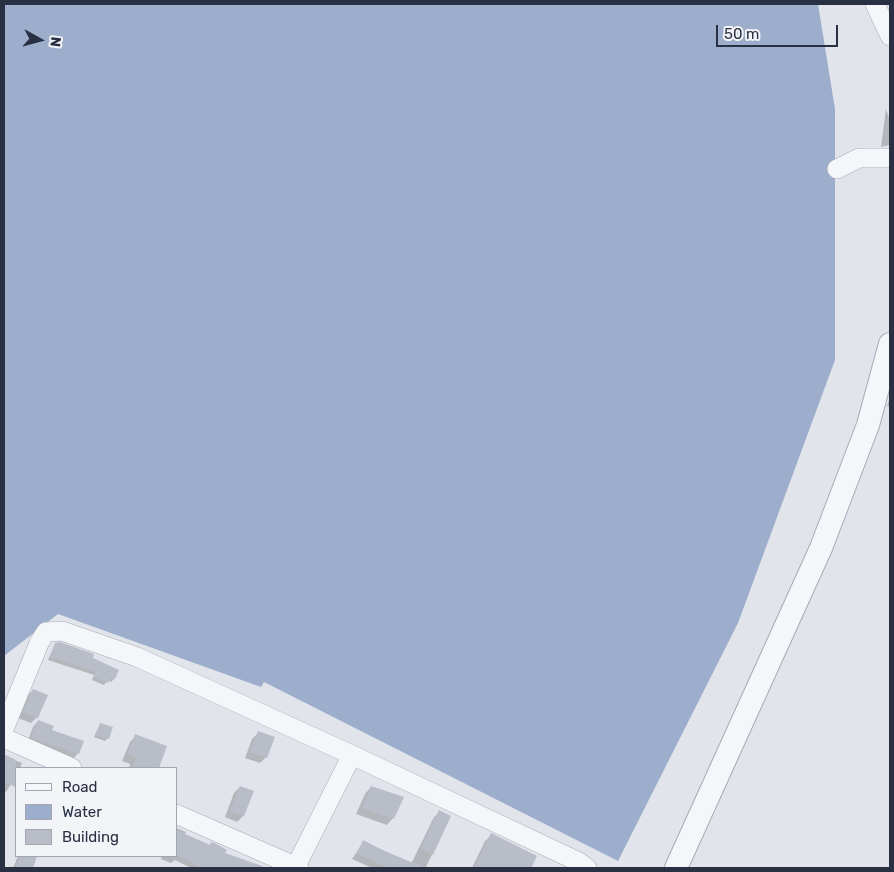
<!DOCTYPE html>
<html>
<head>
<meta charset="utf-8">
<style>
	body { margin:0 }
	#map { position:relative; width:894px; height:872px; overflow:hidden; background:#e2e4eb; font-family:Rubik,sans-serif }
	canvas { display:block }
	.frame { position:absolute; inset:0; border:5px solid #2a3043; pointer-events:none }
	.legend { position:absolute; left:15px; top:767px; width:162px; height:90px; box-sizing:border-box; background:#f2f4f8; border:1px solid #a2a6b0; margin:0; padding:6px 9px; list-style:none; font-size:15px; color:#2a3043 }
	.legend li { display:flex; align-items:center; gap:10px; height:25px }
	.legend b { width:25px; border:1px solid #a2a6b0 }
	.north { position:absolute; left:15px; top:15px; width:50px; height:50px; -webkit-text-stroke:4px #f2f4f8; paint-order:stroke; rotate:97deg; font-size:14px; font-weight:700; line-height:20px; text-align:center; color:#2a3043 }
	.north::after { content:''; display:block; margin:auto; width:18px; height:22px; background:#2a3043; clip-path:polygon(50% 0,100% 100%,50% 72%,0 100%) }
	.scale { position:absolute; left:716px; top:25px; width:122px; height:22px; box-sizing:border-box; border:2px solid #2a3043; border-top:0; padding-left:6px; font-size:15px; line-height:18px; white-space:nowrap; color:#2a3043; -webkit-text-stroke:4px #f2f4f8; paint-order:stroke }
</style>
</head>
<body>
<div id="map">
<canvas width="894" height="872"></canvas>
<div class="frame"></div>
<ul class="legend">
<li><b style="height:6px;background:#f5f6f9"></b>Road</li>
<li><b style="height:14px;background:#9caecb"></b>Water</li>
<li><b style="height:14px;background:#b9bdc8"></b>Building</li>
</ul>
<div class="north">N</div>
<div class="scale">50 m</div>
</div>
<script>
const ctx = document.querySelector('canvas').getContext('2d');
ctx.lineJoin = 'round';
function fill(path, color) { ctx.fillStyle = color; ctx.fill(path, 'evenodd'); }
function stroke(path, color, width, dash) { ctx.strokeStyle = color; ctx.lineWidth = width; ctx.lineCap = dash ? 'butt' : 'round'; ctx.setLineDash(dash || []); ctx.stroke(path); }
const water = new Path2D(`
	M 4,4 L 818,4 L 835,109 L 835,360 L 738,623 L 618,861 L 264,682 L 261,687 L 58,614 L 4,656 Z`);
const shadow = new Path2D(`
	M 886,109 L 890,121 L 890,145 L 881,147 Z
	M 890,398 L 890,407 L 887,406 Z
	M 55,644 L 91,659 L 114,679 L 111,682 L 108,680 L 104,685 L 92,680 L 94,675 L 48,660 Z
	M 33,690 L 37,717 L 31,723 L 18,718 L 27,696 Z
	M 38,721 L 51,731 L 78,753 L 73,759 L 27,743 L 33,727 Z
	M 100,724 L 108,738 L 105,741 L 94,737 Z
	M 258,733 L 266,757 L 260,763 L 245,758 L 252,739 Z
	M 136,736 L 166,747 L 157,768 L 129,768 L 130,764 L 122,761 L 130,742 Z
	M 4,756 L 22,763 L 20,768 L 16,768 L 16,776 L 6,792 L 4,791 Z
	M 240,787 L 243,816 L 237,822 L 225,817 L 234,793 Z
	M 371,787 L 393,818 L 387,825 L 356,814 L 365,794 Z
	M 440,812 L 450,817 L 426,867 L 428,868 L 372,868 L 352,859 L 364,841 L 411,864 L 434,817 Z
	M 176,828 L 186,832 L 184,835 L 209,846 L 211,843 L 223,854 L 267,868 L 191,868 L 175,860 L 171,863 L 161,859 L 162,856 L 176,856 Z
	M 492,835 L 536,856 L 530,868 L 472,868 L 485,841 Z
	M 18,856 L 36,856 L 31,868 L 13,868 Z`);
const building = new Path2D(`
	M 60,642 L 94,654 L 93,658 L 119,670 L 115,679 L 110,678 L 108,683 L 94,677 L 96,672 L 50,657 L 55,643 Z
	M 33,689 L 48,695 L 38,718 L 23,712 Z
	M 38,720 L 54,726 L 52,730 L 84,741 L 79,754 L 31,738 Z
	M 100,723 L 113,727 L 109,739 L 96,735 Z
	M 258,731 L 275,737 L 267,758 L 250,752 Z
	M 135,734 L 167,746 L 159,768 L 132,768 L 136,758 L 128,754 Z
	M 4,754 L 16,760 L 16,787 L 4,782 Z
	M 240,786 L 254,791 L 244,816 L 230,811 Z
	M 371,786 L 404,797 L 394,819 L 362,808 Z
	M 439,810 L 451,816 L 433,855 L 421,848 Z
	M 176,830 L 210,845 L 211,842 L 215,843 L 227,850 L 225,853 L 262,866 L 261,868 L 202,868 L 176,855 Z
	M 491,833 L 537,856 L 531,868 L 474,868 Z
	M 363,840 L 380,849 L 425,868 L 388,868 L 357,853 Z
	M 20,856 L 37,856 L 33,868 L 16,868 Z`);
const minor = new Path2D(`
	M 875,4 L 890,36
	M 837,169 L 859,158 L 890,158
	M 4,729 L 40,641 L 46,632 L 62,631 L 137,657 L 352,755 L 579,862 L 587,868
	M 4,738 L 72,768
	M 176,814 L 299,868
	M 295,868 L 352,755`);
const tertiary = new Path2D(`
	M 676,868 L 821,548 L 868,425 L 890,344`);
fill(water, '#9caecb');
fill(shadow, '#0003');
fill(building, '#b9bdc8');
stroke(minor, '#a7aab5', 20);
stroke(tertiary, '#a7aab5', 24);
stroke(minor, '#f5f6f9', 19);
stroke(tertiary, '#f5f6f9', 22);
</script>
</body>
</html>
